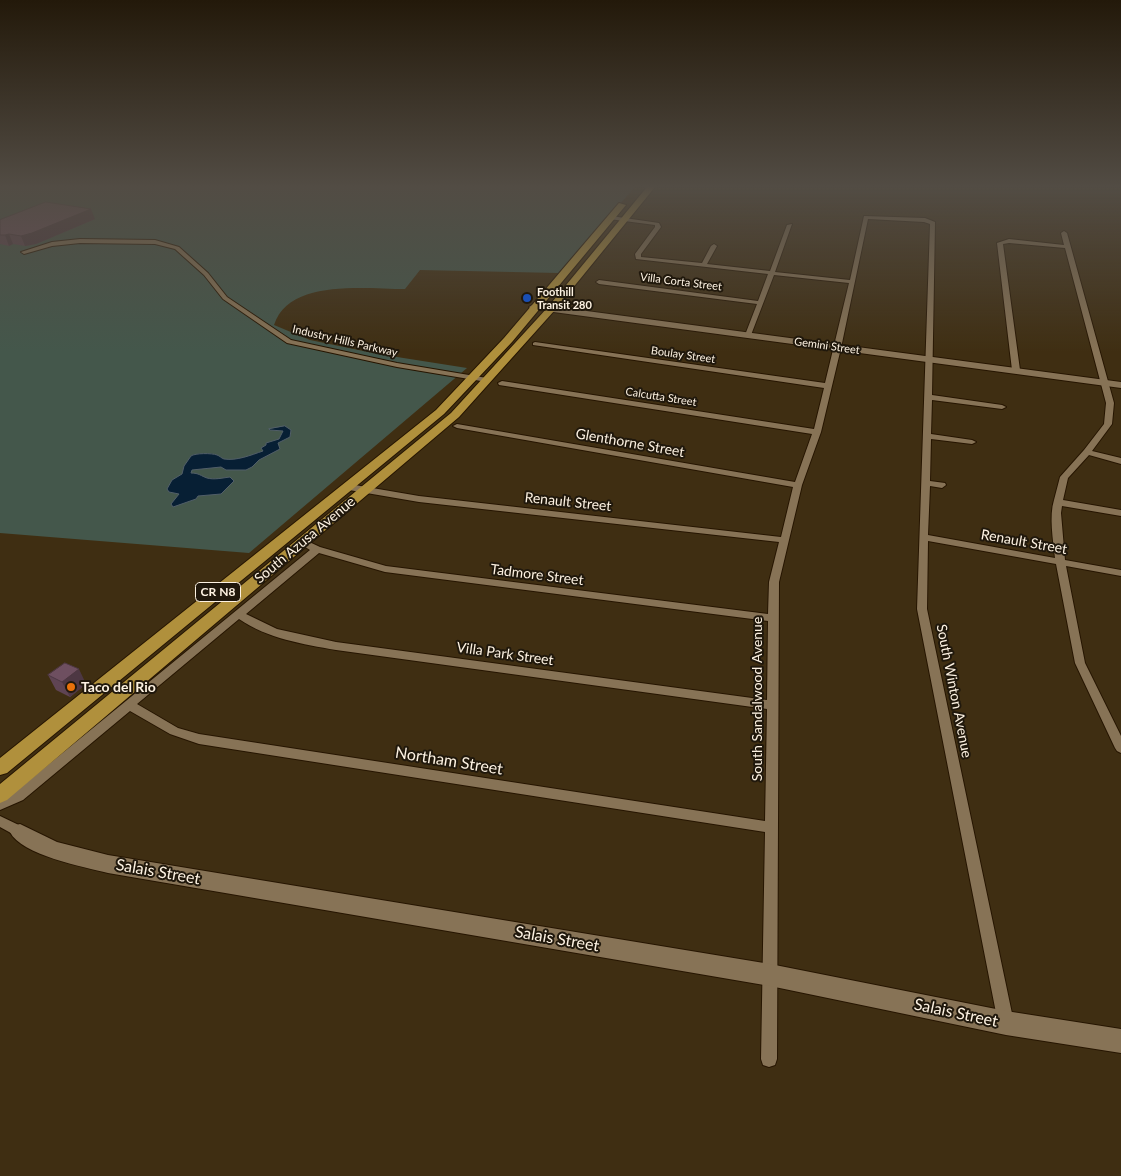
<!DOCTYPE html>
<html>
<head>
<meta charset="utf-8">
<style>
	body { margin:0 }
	canvas { display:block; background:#3f2e12 }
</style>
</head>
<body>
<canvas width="1121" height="1176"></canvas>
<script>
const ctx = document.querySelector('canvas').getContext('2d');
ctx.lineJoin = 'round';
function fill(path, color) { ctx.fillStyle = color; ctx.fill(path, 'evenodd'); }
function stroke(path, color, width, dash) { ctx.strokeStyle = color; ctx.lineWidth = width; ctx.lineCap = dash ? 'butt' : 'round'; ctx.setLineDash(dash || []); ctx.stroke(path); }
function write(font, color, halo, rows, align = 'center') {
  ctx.font = font + ' Lato,sans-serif'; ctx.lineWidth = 4; ctx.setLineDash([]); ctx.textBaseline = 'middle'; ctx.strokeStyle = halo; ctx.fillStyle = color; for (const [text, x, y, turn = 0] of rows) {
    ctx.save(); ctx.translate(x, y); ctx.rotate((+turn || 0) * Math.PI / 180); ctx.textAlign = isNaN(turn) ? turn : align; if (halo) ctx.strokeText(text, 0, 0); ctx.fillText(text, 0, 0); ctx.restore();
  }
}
const green = new Path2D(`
	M 0,187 L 635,187 L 559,273 L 420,270 L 405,289 C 366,289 289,278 274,325 L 310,340 L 378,354 L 467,368 L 249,553 L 0,533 Z`);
const water = new Path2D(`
	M 285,426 L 291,430 L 290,437 L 278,443 L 280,449 L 259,460 L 252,467 L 246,470 L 226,470 L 221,467 L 192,470 L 191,473 C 199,473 201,476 207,478 C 214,480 222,478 230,477 L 234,481 L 221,494 L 198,496 L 196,499 L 173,507 L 171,504 L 179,494 L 169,492 L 167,489 L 172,480 L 182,474 L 184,466 L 191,456 C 195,453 212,453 217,455 C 220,456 221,458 224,459 C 237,461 251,455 263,451 L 261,448 L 266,445 L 266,443 L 279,439 L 283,431 L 270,430 L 269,429 Z`);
const street = new Path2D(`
	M 611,216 L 659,223 L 661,227 L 641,254 L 641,257 L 702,263 L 711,246 L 714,244 L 717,246 L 707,264 L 770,271 L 787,225 L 792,224 L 775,272 L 850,280 L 864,216 L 925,218 L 935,222 L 932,395 L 1002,405 L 1006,407 L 1002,409 L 932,400 L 931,434 L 972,440 L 976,442 L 972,444 L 931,439 L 930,481 L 945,483 L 946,485 L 942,488 L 930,486 L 928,535 L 1055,558 C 1053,540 1049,516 1054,500 L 1060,477 L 1084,450 L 1104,424 L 1106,403 L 1065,248 L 1009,243 L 1003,244 L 1020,370 L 1016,372 L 1012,370 L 997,243 L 1009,239 L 1064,245 L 1061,233 L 1064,231 L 1067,233 L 1114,403 L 1112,424 L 1092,451 L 1121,458 L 1121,464 L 1089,455 L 1068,478 L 1063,500 L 1121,510 L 1121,516 L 1062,506 L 1061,513 L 1065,560 L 1121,570 L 1121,576 L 1066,566 L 1085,663 L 1121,736 L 1121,753 L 1117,751 L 1115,748 L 1075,663 L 1056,564 L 928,541 L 927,609 L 1014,1023 L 1012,1029 L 1006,1031 L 1000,1029 L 998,1023 L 917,609 L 930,224 L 924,222 L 868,219 L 841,348 L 821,432 L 802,485 L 779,582 L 777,1059 L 775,1065 L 769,1067 L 763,1065 L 761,1059 L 765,832 L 199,744 L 170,734 L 130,711 L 23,800 L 0,810 L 0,799 L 15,792 L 310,550 L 297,542 L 299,540 L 305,540 L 320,547 L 386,566 L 768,614 L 769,582 L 779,542 L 419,502 L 349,490 L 345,487 L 349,484 L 419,496 L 781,537 L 793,487 L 457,428 L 453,426 L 457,424 L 795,482 L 812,434 L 499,385 L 498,383 L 502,381 L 814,429 L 824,388 L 533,345 L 533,343 L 535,342 L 825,383 L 849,283 L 774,275 L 751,335 L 746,336 L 745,335 L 757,304 L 599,284 L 596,282 L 599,280 L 758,301 L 768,274 L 636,259 L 635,254 L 655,227 L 655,225 L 609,219 ZM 319,553 L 385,572 L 768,621 L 767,700 L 336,642 L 277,629 L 246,614 ZM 239,619 C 268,639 303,644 336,650 L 767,709 L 765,821 L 199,734 L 178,728 L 137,704 Z
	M 80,239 L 155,240 L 179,247 L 208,273 L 227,297 L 291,340 L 397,363 L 487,378 L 491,380 L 487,382 L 397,367 L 287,343 L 223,299 L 204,275 L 175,249 L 155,244 L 80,243 L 52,246 L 24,254 L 21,252 L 52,242 Z
	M 0,816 L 25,828 L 27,832 L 25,836 L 20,838 L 0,827 Z`);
const secondary = new Path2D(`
	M 534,304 L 1121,382 L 1121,388 L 531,309 L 529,307 Z
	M 20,824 L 57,842 L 108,855 L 770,964 L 1006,1011 L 1121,1029 L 1121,1053 L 1006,1035 L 770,986 L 108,873 C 84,867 21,855 10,832 L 13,826 Z`);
const primary = new Path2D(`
	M 647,187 L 655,187 L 554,311 L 459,417 L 7,800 L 0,803 L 0,784 L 451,413 L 548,307 Z
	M 619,203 L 626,205 L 512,342 L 444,414 L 7,773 L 0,775 L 0,758 L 436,410 L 504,338 Z`);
const wall = new Path2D(`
	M 95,219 L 36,244 L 25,246 L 13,244 L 9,246 L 0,244 L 0,220 Z
	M 48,675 L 86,684 L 70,697 L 56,690 Z`);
const shadedWall = new Path2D(`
	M 91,209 L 95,219 L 36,244 L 25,246 L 21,236 Z
	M 9,234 L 13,244 L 9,246 L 5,235 Z
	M 79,669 L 86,684 L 70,697 L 62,682 Z`);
const building = new Path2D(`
	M 46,202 L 91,209 L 32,233 L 21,236 L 9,234 L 5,235 L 0,235 L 0,220 Z
	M 65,663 L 79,669 L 62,682 L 48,675 Z`);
const markers = [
	[527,298,5,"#1a4fb4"],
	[71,687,5,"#e8710a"]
];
const farStreetnames = [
	["Villa Corta Street",681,282,7],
	["Industry Hills Parkway",345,341,13],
	["Gemini Street",827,346,8],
	["Boulay Street",683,355,8],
	["Calcutta Street",661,397,9]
];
const farPoinames = [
	["Foothill",537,292],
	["Transit 280",537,305]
];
const shields = [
	[218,592,45]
];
const shieldNames = [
	["CR N8",218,592]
];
const streetNames = [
	["Glenthorne Street",630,443,10],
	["Renault Street",568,502,6],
	["South Azusa Avenue",305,540,-40],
	["Renault Street",1024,542,10],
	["Tadmore Street",537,575,7],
	["Villa Park Street",505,654,8],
	["South Winton Avenue",954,691,79],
	["South Sandalwood Avenue",757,699,-90]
];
const poiNames = [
	["Taco del Rio",81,687]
];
const nearStreetnames = [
	["Northam Street",449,761,9],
	["Salais Street",158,872,10],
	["Salais Street",557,939,10],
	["Salais Street",956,1013,12]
];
fill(green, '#44574b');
fill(water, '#071f34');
stroke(water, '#515e68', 1);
stroke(street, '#261500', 2);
stroke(secondary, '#261500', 2);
stroke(primary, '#261500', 2);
fill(street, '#877356');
fill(secondary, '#877356');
fill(primary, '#b0903c');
fill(wall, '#5f4453');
fill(shadedWall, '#4d3743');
fill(building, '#6e4f60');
stroke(building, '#4d3743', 1);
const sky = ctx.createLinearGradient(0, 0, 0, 352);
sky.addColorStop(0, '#23190a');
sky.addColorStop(0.53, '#524c44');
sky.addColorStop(1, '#524c4400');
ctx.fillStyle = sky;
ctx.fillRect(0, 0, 1121, 352);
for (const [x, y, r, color] of markers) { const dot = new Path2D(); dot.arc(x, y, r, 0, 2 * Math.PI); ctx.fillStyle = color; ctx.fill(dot); stroke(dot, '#20180c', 2); }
write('11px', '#fdf2e2', '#20180c', farStreetnames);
write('bold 11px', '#fdf2e2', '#20180c', farPoinames, 'left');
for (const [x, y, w] of shields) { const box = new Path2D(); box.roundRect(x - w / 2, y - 9.5, w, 19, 4); ctx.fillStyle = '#20180c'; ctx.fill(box); stroke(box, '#fdf2e2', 1); }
write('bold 12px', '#fdf2e2', null, shieldNames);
write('14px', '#fdf2e2', '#20180c', streetNames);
write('bold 14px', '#fdf2e2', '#20180c', poiNames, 'left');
write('16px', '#fdf2e2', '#20180c', nearStreetnames);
</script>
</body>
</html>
